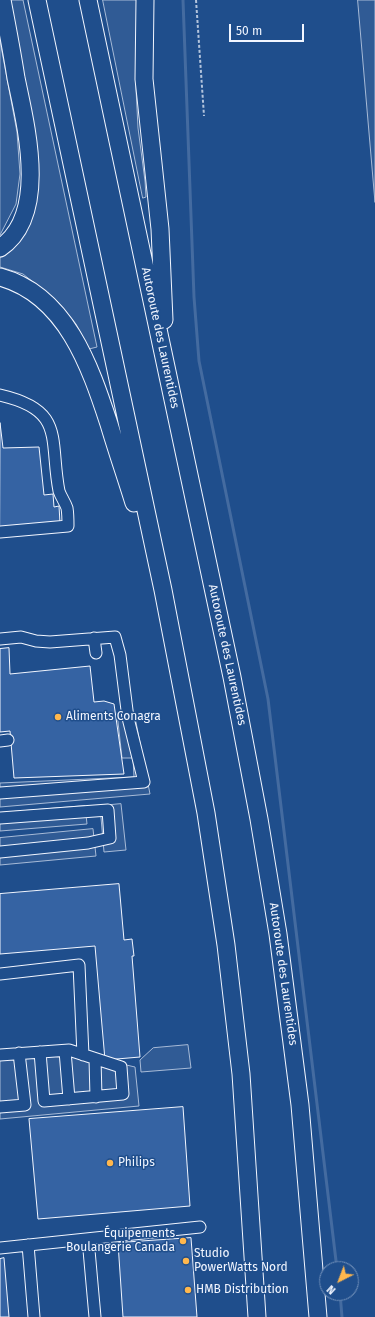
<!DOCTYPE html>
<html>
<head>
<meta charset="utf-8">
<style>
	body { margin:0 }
	#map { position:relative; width:375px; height:1317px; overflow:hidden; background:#1f4e8c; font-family:"Fira Sans",sans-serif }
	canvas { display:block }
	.north { position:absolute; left:319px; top:1261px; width:40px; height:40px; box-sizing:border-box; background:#1f4e8c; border:1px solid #7391ba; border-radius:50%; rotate:222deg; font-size:11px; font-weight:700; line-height:16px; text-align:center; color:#f2f6ff }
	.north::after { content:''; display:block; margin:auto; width:14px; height:18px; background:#ffb74d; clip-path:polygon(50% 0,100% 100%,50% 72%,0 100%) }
	.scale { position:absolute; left:229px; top:24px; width:75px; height:18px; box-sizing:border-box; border:2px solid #f2f6ff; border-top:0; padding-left:5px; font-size:12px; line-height:14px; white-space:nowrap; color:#f2f6ff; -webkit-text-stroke:3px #1f4e8c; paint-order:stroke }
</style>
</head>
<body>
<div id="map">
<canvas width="375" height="1317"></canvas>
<div class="north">N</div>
<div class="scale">50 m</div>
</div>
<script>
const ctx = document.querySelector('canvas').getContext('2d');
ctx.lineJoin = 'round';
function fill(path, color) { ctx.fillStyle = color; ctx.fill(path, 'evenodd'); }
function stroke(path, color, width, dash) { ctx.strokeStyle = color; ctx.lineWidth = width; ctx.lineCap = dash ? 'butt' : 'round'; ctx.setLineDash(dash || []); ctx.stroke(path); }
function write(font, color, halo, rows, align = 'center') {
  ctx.font = font + ' "Fira Sans",sans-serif'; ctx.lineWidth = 3; ctx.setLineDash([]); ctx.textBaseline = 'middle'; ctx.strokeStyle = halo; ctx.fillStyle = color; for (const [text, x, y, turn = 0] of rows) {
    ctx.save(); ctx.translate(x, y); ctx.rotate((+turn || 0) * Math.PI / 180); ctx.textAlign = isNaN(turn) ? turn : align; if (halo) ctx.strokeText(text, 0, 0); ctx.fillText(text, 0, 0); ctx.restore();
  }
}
const built = new Path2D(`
	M 10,0 L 23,0 L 97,347 L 89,349 L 76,324 L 58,302 L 23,274 L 0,267 L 0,258 L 17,245 L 26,231 L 33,215 Z
	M 103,0 L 138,0 L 136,89 L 138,128 L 145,181 L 146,197 L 143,198 Z
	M 358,0 L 375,0 L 375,202 Z
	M 0,41 L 17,132 L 20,174 L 16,204 L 0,235 Z
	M 134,712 L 150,794 L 0,807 L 0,783 L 134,777 L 133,758 L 122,758 L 117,713 Z
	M 121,804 L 126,850 L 104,852 L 100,806 Z
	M 85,806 L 87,824 L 0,831 L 0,813 Z
	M 93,829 L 96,856 L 0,865 L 0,838 Z
	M 188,1045 L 191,1068 L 141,1072 L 140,1060 L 153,1048 Z
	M 70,1052 L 135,1067 L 139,1106 L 0,1119 L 0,1057 Z`);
const stream = new Path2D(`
	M 183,0 L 194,297 L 199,361 L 268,699 L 337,1269
	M 340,1293 L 342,1317`);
const building = new Path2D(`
	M 0,423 L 3,448 L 39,447 L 44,495 L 53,494 L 54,507 L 59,506 L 60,523 L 0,528 Z
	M 9,648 L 10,674 L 90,666 L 94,702 L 104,701 L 114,704 L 124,774 L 14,778 L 10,731 L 0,732 L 0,649 Z
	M 119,884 L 124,940 L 132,939 L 134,956 L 132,956 L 140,1057 L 105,1060 L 95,946 L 0,954 L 0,894 Z
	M 183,1107 L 190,1206 L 38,1219 L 29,1119 Z
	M 191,1238 L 197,1317 L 123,1317 L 118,1243 Z
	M 4,1258 L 9,1317 L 0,1317 L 0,1259 Z`);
const path = new Path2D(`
	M 196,0 L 204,116`);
const minor = new Path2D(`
	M 0,395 C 66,410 49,439 59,491 C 61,497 65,502 67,508 C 68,514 68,520 68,526 L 0,532
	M 94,638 L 96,653
	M 0,639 L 21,637 L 36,641 L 50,642 L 115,637 L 120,655 L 128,718 L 144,782 L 0,793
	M 0,741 L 8,740
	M 0,818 L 108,810 L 110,838 L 88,843 L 0,852
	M 0,974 L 79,965 L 83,1055
	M 65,1051 L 69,1099
	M 0,1055 L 69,1050 L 121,1067 L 123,1094 L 44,1101 L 40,1052
	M 95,1059 L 96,1097
	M 0,1107 L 25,1105 L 19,1053
	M 88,1239 L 95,1317
	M 28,1245 L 34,1317
	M 0,1248 L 200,1227`);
const highway = new Path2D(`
	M 37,0 L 163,590 L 206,813 L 226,945 L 241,1074 L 257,1317
	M 88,0 L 232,677 L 259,819 L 278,934 L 300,1105 L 318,1317
	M 145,0 L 144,79 L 160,229 L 164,320
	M 0,248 C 49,215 26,126 16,78 C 12,52 7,26 2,0
	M 0,277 C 66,295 90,366 109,424 C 117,451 126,477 134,503`);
const markers = [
	[58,717,4,"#ffb74d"],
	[110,1163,4,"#ffb74d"],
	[183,1241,4,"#ffb74d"],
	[186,1261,4,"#ffb74d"],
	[188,1290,4,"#ffb74d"]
];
const streetNames = [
	["Autoroute des Laurentides",160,338,78],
	["Autoroute des Laurentides",227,655,78],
	["Autoroute des Laurentides",283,974,82]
];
const poiNames = [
	["Aliments Conagra",66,717],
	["Philips",118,1163],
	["Équipements",175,1234,"right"],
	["Boulangerie Canada",175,1248,"right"],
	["Studio",194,1254],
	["PowerWatts Nord",194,1268],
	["HMB Distribution",196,1290]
];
fill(built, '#305b95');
stroke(built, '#a8bbd7', 1);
stroke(stream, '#446ba0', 3);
fill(building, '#3563a3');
stroke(building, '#f2f6ff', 1);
stroke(minor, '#f2f6ff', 13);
stroke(highway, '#f2f6ff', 19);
stroke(path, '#b3c4dc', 2, [3, 2]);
stroke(minor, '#1f4e8c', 11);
stroke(highway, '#1f4e8c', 17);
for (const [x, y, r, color] of markers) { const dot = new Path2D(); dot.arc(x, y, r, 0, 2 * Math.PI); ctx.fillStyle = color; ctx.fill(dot); stroke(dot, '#1f4e8c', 1.5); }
write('12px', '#f2f6ff', '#1f4e8c', streetNames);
write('12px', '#f2f6ff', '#1f4e8c', poiNames, 'left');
</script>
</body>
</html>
